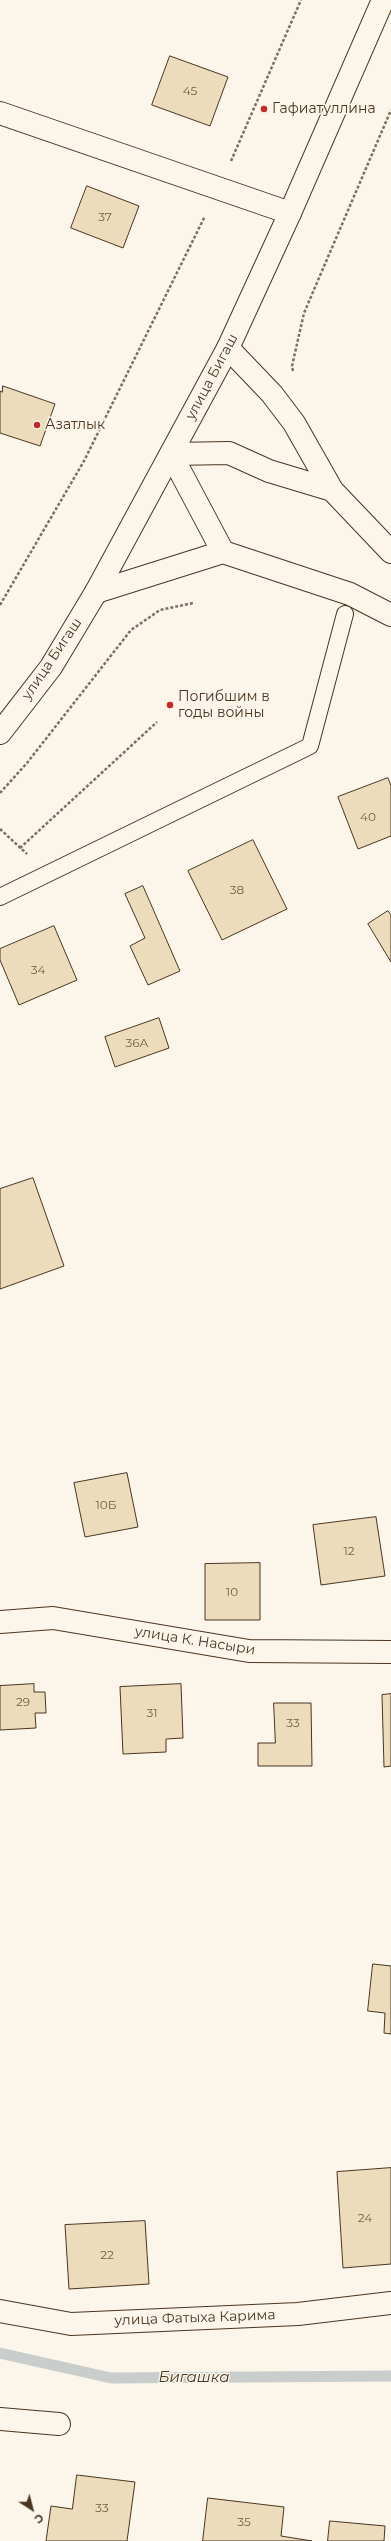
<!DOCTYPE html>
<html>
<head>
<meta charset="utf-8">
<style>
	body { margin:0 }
	#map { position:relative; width:391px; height:2541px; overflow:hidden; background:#fbf6e9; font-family:Montserrat,sans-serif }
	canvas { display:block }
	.north { position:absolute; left:12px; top:2489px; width:40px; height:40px; -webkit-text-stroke:3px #fbf6e9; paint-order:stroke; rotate:144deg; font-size:11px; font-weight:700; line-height:16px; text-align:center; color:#4a3520 }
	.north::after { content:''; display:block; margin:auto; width:14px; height:18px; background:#4a3520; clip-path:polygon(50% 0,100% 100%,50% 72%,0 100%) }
</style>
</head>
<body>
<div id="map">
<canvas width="391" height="2541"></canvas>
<div class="north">С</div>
</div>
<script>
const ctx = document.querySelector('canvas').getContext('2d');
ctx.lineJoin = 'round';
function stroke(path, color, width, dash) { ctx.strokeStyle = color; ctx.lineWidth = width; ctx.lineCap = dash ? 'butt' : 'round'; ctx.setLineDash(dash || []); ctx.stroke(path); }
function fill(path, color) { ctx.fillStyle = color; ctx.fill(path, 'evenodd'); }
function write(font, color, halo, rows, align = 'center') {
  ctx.font = font + ' Montserrat,sans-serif'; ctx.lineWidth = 3; ctx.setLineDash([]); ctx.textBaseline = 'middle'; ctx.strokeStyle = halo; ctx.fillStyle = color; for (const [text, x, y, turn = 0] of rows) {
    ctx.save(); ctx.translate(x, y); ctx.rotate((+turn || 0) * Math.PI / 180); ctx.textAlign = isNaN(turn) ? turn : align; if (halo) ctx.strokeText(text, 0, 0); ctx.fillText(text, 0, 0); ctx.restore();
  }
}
const stream = new Path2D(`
	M 0,2353 L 111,2378 L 391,2376`);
const building = new Path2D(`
	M 170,56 L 228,77 L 210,126 L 152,105 Z
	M 87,186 L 139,206 L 123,248 L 71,228 Z
	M 3,386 L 55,404 L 40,446 L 0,433 L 0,391 L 2,392 Z
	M 388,778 L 391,786 L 391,836 L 358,849 L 338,797 Z
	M 253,840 L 287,909 L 222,940 L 188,871 Z
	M 143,886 L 180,971 L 148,985 L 130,946 L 145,938 L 125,894 Z
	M 388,911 L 391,915 L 391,962 L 368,924 Z
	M 54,926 L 77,980 L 19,1005 L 0,960 L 0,949 Z
	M 159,1018 L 169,1048 L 115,1067 L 105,1037 Z
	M 33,1178 L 64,1266 L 0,1289 L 0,1189 Z
	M 127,1473 L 138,1527 L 85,1537 L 74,1483 Z
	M 376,1517 L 385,1576 L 321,1585 L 313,1525 Z
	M 260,1563 L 260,1620 L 205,1620 L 205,1564 Z
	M 34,1684 L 34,1692 L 45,1692 L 46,1713 L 35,1713 L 36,1728 L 0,1730 L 0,1686 Z
	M 181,1684 L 183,1738 L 166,1739 L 166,1752 L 123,1754 L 120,1687 Z
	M 391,1694 L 391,1766 L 384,1767 L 382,1695 Z
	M 274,1703 L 311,1703 L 312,1766 L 258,1766 L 258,1743 L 275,1743 Z
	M 373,1964 L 391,1966 L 391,2034 L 384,2033 L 385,2013 L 368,2011 Z
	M 391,2168 L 391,2264 L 343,2268 L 337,2172 Z
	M 145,2221 L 149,2284 L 69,2289 L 65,2225 Z
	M 77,2475 L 135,2482 L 127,2541 L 46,2541 L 51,2506 L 72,2509 Z
	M 208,2498 L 284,2507 L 281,2536 L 312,2541 L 203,2541 Z
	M 330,2521 L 385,2526 L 384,2541 L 328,2541 Z`);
const path = new Path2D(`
	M 231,161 L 301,0
	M 293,371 L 292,366 L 304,313 L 391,110
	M 0,605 L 84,461 L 205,216
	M 0,793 L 27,763 L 131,630 L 160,610 L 193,603
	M 0,829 L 27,854
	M 20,848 L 157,722`);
const lane = new Path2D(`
	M 0,897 L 310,746 L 345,614`);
const street = new Path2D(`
	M 0,113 L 290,213
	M 0,1622 L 53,1618 L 249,1651 L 391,1652
	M 0,2311 L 71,2324 L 298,2314 L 391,2303
	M 0,2419 L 59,2424`);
const secondary = new Path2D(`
	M 228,348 L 272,394 L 294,423 L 332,490
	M 223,552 L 171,454 L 229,453 L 269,471 L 332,490 L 391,552
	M 96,592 L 223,552 L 350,594 L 391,615`);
const primary = new Path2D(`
	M 0,733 L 51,667 L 96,592 L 228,348 L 290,213 L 383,0`);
const markers = [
	[264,109,4,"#c62828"],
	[37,425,4,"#c62828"],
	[170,705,4,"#c62828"]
];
const numberNames = [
	["45",190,91],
	["37",105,217],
	["40",368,817],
	["38",237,890],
	["34",38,970],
	["36А",137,1043],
	["10Б",106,1505],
	["12",349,1551],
	["10",232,1592],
	["29",23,1702],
	["31",152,1713],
	["33",293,1723],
	["24",365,2218],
	["22",107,2255],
	["33",102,2508],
	["35",244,2522]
];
const poiNames = [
	["Гафиатуллина",272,109],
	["Азатлык",45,425],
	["Погибшим в",178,697],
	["годы войны",178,713]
];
const streetNames = [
	["улица Бигаш",212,377,-62],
	["улица Бигаш",52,659,-56],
	["улица К. Насыри",195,1641,9],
	["улица Фатыха Карима",195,2318,-2]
];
const waterNames = [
	["Бигашка",194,2378]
];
stroke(stream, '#c9cecd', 11);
fill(building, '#ecdcbc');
stroke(building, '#4a3520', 1);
stroke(lane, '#4a3520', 18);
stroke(street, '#4a3520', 24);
stroke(secondary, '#4a3520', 24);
stroke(primary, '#4a3520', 24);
stroke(path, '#7f6f5c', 2.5, [3, 2]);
stroke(lane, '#fbf6e9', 16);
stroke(street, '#fbf6e9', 22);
stroke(secondary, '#fbf6e9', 22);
stroke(primary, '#fbf6e9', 22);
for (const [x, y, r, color] of markers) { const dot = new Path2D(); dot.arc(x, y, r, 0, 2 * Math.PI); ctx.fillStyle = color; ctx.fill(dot); stroke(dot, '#fbf6e9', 1.5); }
write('12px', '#725f47', null, numberNames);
write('14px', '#4a3520', '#fbf6e9', poiNames, 'left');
write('14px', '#4a3520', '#fbf6e9', streetNames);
write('italic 15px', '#4a3520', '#fbf6e9', waterNames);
</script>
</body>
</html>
